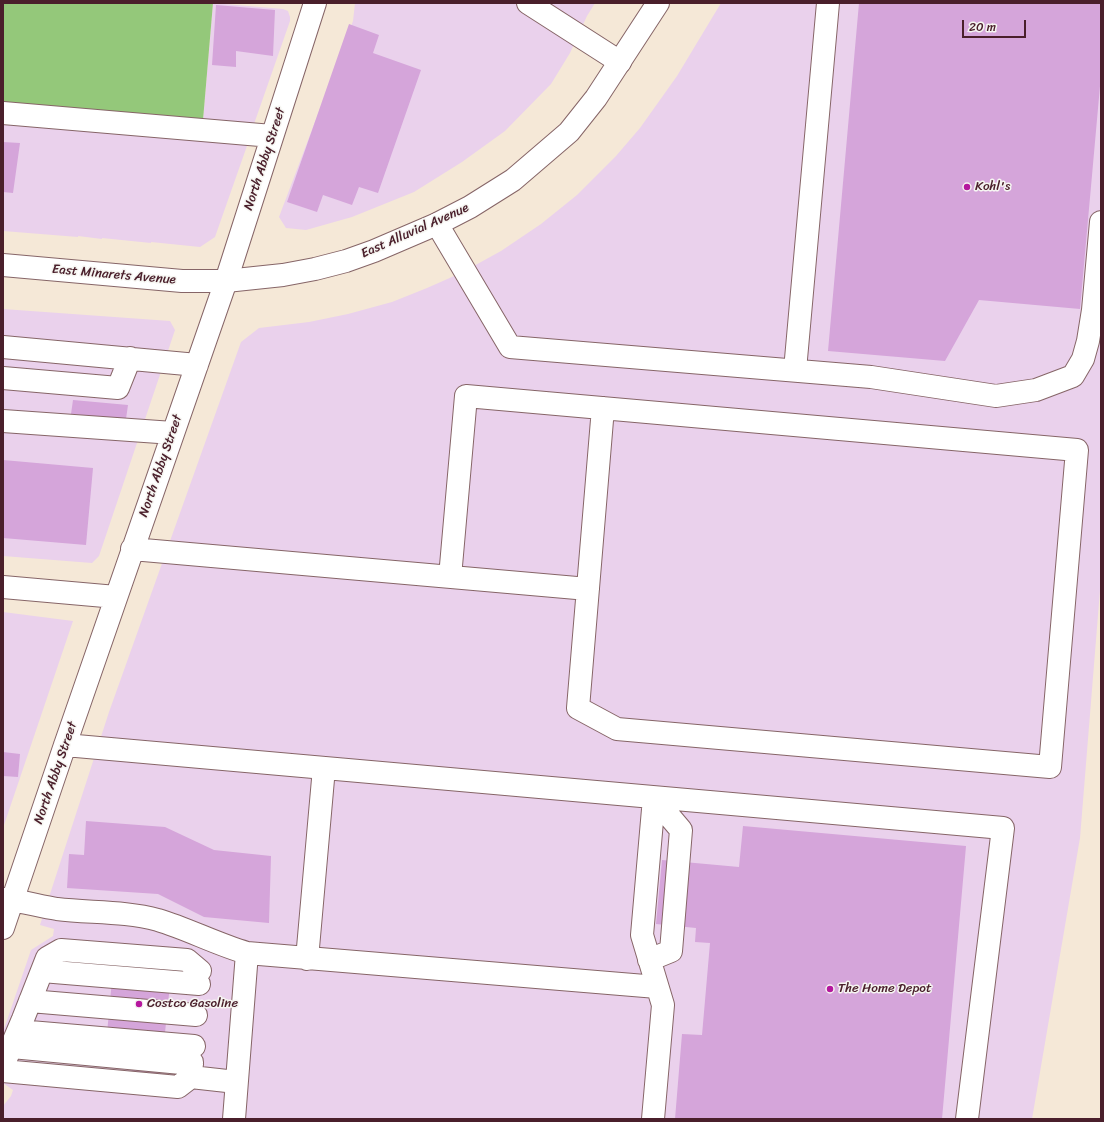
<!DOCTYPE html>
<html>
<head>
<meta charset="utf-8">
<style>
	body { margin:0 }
	#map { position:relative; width:1104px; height:1122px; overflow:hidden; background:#f5e8d7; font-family:Sriracha,sans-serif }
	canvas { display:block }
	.frame { position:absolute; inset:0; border:4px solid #4a1f2b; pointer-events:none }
	.scale { position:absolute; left:962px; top:20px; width:64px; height:18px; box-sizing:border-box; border:2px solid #4a1f2b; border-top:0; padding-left:5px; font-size:12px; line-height:14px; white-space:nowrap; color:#4a1f2b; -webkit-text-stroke:3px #f6f6f2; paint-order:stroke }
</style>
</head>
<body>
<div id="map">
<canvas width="1104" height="1122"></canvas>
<div class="frame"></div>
<div class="scale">20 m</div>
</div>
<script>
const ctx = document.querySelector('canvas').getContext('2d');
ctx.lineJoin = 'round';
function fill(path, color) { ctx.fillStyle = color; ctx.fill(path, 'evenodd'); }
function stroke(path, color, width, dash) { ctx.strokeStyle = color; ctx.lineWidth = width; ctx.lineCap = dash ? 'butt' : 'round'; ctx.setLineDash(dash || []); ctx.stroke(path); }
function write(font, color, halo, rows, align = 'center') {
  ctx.font = font + ' Sriracha,sans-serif'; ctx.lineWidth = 3; ctx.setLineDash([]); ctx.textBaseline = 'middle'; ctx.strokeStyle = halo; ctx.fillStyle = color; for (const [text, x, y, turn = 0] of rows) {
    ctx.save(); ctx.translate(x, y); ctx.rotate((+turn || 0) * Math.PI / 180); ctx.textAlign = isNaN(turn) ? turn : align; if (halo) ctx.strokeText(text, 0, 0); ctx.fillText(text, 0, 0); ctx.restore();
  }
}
const built = new Path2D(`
	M 213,3 L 283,9 L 288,11 L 290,17 L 290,21 L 254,124 L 203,120 Z
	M 355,3 L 595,3 L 587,16 L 570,53 L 551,84 L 505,131 L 462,162 L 414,192 L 352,217 L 306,230 L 286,228 L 279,217 L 353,21 Z
	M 721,3 L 1101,3 L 1101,578 L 1080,838 L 1032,1119 L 3,1119 L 3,1106 L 11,1096 L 13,1090 L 3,1083 L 3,1032 L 31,950 L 53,936 L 54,929 L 40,925 L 109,712 L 241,342 L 259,328 L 309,322 L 348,314 L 392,302 L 427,288 L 461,273 L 501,251 L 541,224 L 577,195 L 616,156 L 640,128 L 677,76 Z
	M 3,123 L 248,143 L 215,237 L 200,247 L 151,242 L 151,243 L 102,238 L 102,239 L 78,236 L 78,237 L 3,231 Z
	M 3,309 L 170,321 L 175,330 L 99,556 L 92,563 L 3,556 Z
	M 3,612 L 73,621 L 3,828 Z`);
const green = new Path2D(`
	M 3,3 L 213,3 L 203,120 L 3,103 Z`);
const building = new Path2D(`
	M 859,3 L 1101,3 L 1101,75 L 1080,309 L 979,300 L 945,361 L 828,351 Z
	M 216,5 L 275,10 L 273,56 L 236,51 L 236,67 L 212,65 Z
	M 349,24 L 379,35 L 373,53 L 421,70 L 378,193 L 359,187 L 352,205 L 323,195 L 317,212 L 287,202 Z
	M 3,142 L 20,143 L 13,193 L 3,192 Z
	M 73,400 L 128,405 L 126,419 L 71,414 Z
	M 3,460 L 93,468 L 86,545 L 3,538 Z
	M 3,752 L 20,754 L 18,777 L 3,776 Z
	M 86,821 L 165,827 L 214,850 L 271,856 L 269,923 L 204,917 L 158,894 L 67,888 L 69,854 L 84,855 Z
	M 743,826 L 966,846 L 942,1119 L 675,1119 L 682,1034 L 702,1035 L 710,943 L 695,942 L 696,928 L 656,924 L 662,860 L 739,867 Z
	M 114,959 L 172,965 L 160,1081 L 131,1078 L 134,1047 L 106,1044 Z`);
const minor = new Path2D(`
	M 528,3 L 620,62
	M 3,113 L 272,136
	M 437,224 L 510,347 L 871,377 L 996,396 L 1036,390 L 1073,376 L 1083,359 L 1088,341 L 1093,310 L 1101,222
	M 3,347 L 197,365
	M 795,370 L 828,3
	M 3,378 L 118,388 L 130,358
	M 3,421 L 173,433
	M 132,549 L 588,589
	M 450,577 L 466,396 L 1077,450 L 1050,767 L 617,729 L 578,708 L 603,408
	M 3,587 L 116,597
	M 65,745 L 1003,828 L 967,1119
	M 3,899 C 21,901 39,906 57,909 C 90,913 125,911 158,920 C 188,929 216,944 247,953 L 657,987
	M 3,928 L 65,745 L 226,281 L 315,3
	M 307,959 L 324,768
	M 649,960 L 671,951 L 681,830 L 654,798
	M 42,971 L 199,984
	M 30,1001 L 196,1015
	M 18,1031 L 194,1046
	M 12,1047 L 192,1064
	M 192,1062 L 191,1077 L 236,1082
	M 3,1066 L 23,1019 L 47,958 L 61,950 L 187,960 L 200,971
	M 3,1071 L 178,1087 L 191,1077
	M 234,1119 L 247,953
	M 653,1119 L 663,1005 L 642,935 L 654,798`);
const major = new Path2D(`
	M 3,265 L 182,281 L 226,281 L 283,275 L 315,269 L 346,261 L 374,251 L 437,224 L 470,207 L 513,180 L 569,132 L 596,98 L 658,3`);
const markers = [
	[967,187,4,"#b5179e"],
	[830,989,4,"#b5179e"],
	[139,1004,4,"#b5179e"]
];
const streetNames = [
	["North Abby Street",265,159,-72],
	["East Alluvial Avenue",415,231,-24],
	["East Minarets Avenue",114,275,5],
	["North Abby Street",161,466,-71],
	["North Abby Street",56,773,-71]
];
const poiNames = [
	["Kohl's",975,187],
	["The Home Depot",838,989],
	["Costco Gasoline",147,1004]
];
fill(built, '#ead1ec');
fill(green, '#94c87a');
fill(building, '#d5a5da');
stroke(minor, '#866567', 24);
stroke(major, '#866567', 24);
stroke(minor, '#fff', 22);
stroke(major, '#fff', 22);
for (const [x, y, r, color] of markers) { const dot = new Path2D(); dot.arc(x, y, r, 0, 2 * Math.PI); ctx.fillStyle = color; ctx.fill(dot); stroke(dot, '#f6f6f2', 1.5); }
write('13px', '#4a1f2b', '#f6f6f2', streetNames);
write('13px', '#4a1f2b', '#f6f6f2', poiNames, 'left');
</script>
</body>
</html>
